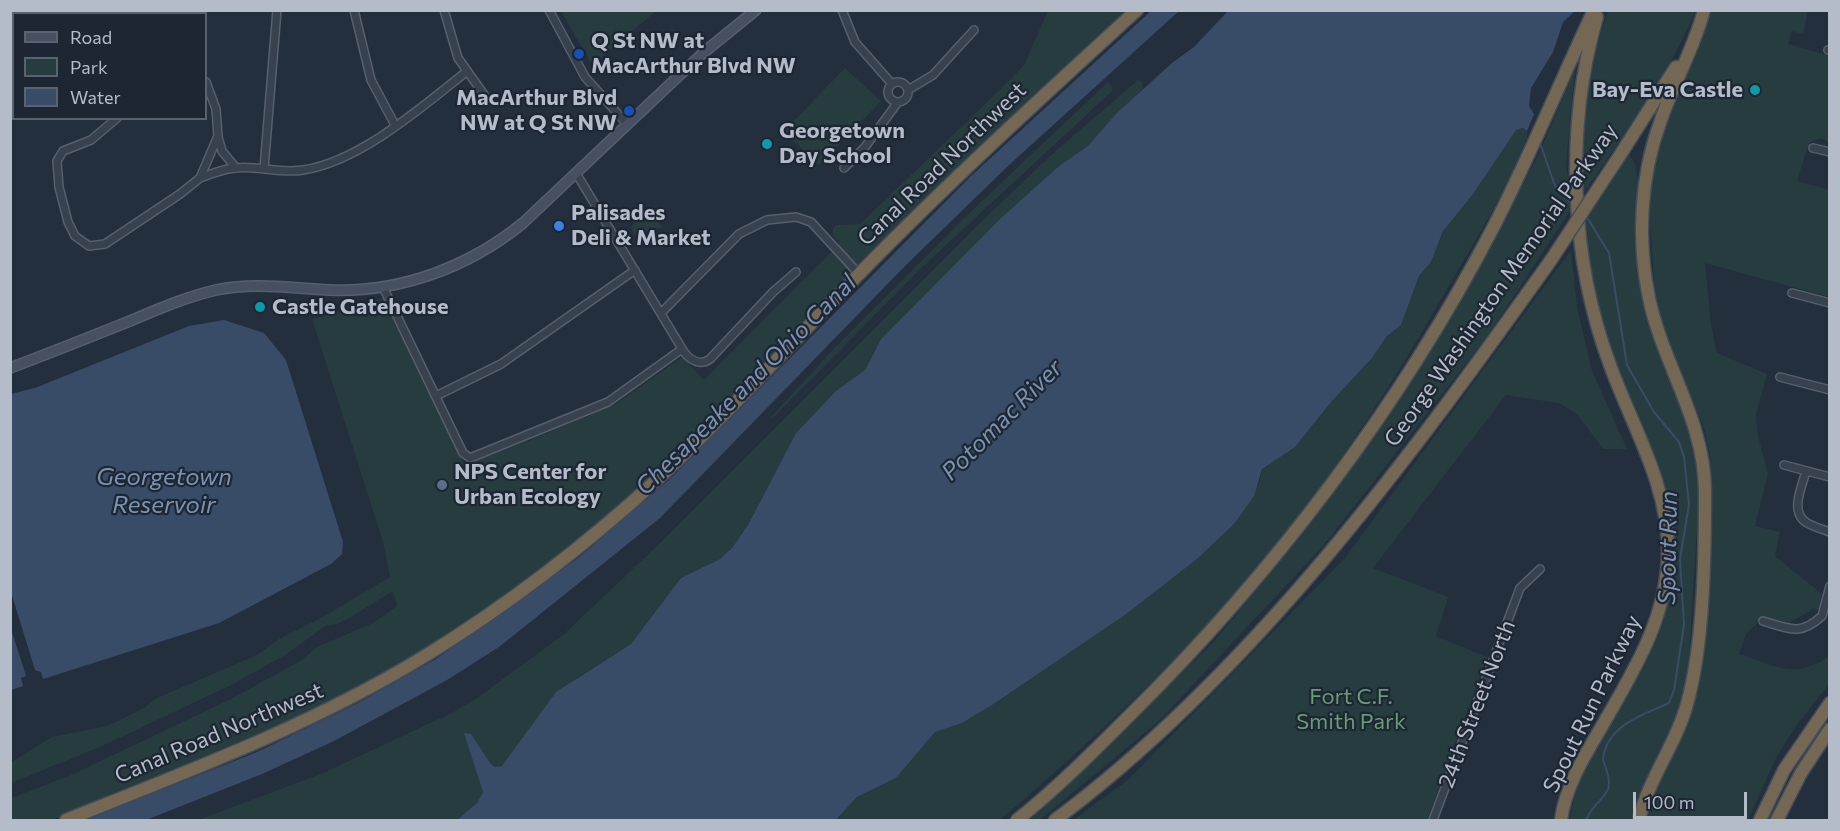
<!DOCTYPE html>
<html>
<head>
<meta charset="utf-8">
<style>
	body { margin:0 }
	#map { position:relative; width:1840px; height:831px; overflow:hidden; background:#242f3e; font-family:Commissioner,sans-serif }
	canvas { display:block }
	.frame { position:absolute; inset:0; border:12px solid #b4bcc9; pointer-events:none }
	.legend { position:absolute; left:12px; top:12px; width:195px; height:108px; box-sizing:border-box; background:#1d2633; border:2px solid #59626f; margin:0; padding:8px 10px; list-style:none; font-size:18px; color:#b4bcc9 }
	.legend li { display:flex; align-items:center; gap:12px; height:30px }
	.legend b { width:30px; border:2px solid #59626f }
	.scale { position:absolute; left:1633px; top:792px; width:114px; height:27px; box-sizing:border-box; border:3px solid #b4bcc9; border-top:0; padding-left:8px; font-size:18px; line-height:21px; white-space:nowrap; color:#b4bcc9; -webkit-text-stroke:4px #1d2633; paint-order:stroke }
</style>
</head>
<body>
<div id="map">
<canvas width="1840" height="831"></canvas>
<div class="frame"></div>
<ul class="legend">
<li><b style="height:8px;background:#465061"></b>Road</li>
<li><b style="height:16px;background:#263c3f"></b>Park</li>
<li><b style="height:16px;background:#394c67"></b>Water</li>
</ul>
<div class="scale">100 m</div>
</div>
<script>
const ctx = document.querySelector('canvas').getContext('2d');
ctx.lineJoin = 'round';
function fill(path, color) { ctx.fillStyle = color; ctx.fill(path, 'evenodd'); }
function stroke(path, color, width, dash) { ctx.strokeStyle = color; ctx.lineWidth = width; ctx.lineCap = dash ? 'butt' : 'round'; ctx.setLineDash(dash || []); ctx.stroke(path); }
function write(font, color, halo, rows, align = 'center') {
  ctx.font = font + ' Commissioner,sans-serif'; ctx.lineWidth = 4.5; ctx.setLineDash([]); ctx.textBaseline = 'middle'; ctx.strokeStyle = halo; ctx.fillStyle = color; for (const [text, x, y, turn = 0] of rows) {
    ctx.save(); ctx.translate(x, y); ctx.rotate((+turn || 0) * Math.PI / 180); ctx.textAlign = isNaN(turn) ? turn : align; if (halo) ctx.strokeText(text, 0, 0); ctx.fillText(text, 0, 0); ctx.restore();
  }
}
const green = new Path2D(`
	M 561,11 L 656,11 L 592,65 Z
	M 1048,11 L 1131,11 L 672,460 L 598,524 L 506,594 L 433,645 L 329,705 L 279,728 L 52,820 L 11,820 L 11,798 L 69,776 L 231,699 L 302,660 L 317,647 L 373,623 L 397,606 L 393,591 L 351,617 L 337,624 L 327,625 L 285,655 L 231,685 L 100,747 L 11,783 L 10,763 L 52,737 L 107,726 L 144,708 L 157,698 L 257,655 L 279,639 L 323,617 L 390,577 L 383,542 L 312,319 L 383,298 L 464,464 L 526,442 L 616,404 L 682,357 L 704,380 L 840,243 L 833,235 L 833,228 L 836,225 L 860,224 L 1008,82 L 1024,65 Z
	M 1608,11 L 1695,11 C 1669,77 1621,137 1582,196 C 1582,131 1586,72 1608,11 Z
	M 1712,11 L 1808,11 L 1803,34 L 1792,31 L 1788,44 L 1829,56 L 1829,142 L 1820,138 L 1809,143 L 1797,181 L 1829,190 L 1829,297 L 1705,263 L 1711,325 L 1717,353 L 1767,374 L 1756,414 L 1758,436 L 1768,474 L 1755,526 L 1780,532 L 1775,556 L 1822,594 L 1819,610 L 1813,608 C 1805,616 1795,617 1788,624 L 1764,617 L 1746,634 L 1739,654 C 1779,666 1790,680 1829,657 L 1829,684 L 1796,726 L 1776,758 L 1748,820 L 1644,820 L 1655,785 L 1682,730 L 1712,508 L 1710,456 L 1705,431 L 1663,327 L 1655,299 L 1649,202 L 1656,148 Z
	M 845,68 L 881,101 L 819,165 L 783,132 Z
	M 1575,69 L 1566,164 L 1572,208 L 1487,337 L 1323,546 L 1159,721 L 1040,820 L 1030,820 L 1212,644 L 1314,520 L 1452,315 L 1538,156 Z
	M 1138,80 L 1142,82 L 1143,89 L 1088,146 L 1059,166 L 1001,218 L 881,339 L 865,370 L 836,391 L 796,433 L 748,525 L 732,548 L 720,559 L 681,578 L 631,644 L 575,679 L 502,766 L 495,767 L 470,749 L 483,792 L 477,803 L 457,820 L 198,820 L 323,773 L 452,713 L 477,698 L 563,635 L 656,547 L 979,224 L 1049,157 Z
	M 1108,82 L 1113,88 L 1111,92 L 918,271 L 775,416 L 769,419 L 830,353 L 963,219 Z
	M 1523,128 L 1527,131 L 1527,137 C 1507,191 1476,239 1447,289 C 1378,411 1297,529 1201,631 C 1138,698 1070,760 1000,820 L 837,820 L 857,797 L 896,778 L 935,732 L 962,723 L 992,705 L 1125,615 L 1197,559 L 1234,524 L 1259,483 L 1262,469 L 1311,428 L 1332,401 L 1372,358 L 1387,336 L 1401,325 L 1419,276 L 1431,262 L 1443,231 L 1502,147 L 1516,130 Z
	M 1629,154 L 1635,164 L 1638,180 L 1638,250 L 1693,429 L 1700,480 L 1688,673 L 1677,714 L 1642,789 L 1633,820 L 1570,820 C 1580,746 1640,693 1663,623 C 1670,600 1671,574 1673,551 L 1608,345 L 1594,290 L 1584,222 Z
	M 646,209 L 663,227 L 634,234 L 631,227 Z
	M 1571,250 L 1577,307 L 1592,371 L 1627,449 L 1603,449 L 1578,415 L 1559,403 L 1506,395 L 1373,568 L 1448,597 L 1436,636 L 1487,657 L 1427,820 L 1073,820 L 1129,779 L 1345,558 Z`);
const water = new Path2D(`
	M 1152,10 L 1179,11 L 1009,165 L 905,266 L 660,518 L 499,647 L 447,680 L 334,741 L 262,774 L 146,820 L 86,820 L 257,752 L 358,703 L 436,659 L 578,558 L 670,479 L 971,176 Z
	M 1228,11 L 1575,11 L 1563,22 L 1553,52 L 1531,88 L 1529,106 L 1534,114 L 1527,131 L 1523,128 L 1516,130 L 1473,194 L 1443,231 L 1431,262 L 1419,276 L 1401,325 L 1387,336 L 1372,358 L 1332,401 L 1295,447 L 1262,469 L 1254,496 L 1234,524 L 1197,559 L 1125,615 L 992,705 L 962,723 L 935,732 L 896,778 L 857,797 L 836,820 L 457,820 L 477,803 L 483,792 L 464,733 L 471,734 L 490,763 L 495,767 L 502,766 L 556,692 L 631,644 L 681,578 L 720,559 L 732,548 L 748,525 L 796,433 L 836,391 L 865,370 L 881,339 L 1001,218 L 1059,166 L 1088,146 L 1116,114 L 1172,63 L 1194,47 Z
	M 224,320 L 264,333 L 286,360 L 343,542 L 342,554 L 331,564 L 219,623 L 43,679 L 41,672 L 35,670 L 11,592 L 11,394 L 35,388 L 189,326 Z
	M 11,629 L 26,676 L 21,678 L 23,686 L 11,690 Z`);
const stream = new Path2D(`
	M 1539,140 L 1555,186 L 1569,201
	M 1586,820 C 1599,791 1619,800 1603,760 C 1606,725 1643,715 1669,703 L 1674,690 L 1684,625 L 1680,559 L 1689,504 L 1684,457 L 1679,442 L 1654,412 L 1627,365 L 1609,253 L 1588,219`);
const street = new Path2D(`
	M 354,10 L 371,80 L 395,125
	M 444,10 L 458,58 L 485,96
	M 549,10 L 585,77 L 627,124
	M 842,10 L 855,42 L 892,84
	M 175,14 L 176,10
	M 1828,50 L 1830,50
	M888 92a10 10 0 1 1 20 0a10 10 0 1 1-20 0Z
	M 908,90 L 933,75 L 974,30
	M 117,118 L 91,140 L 63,151 L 57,161 L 59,187 L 68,222 L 75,236 L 89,246 L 105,244 L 180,194 L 200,178 L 218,136 L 216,109 L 206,82
	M 218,137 L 222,151 L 236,168
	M 1813,148 L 1830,152
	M 844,168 L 865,147 L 898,102
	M 264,169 L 277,10
	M 576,173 L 684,352 C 691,361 701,366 710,359 L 773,292 L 796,272
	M 200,178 C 211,174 223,169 235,168 C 257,165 280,174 303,170 C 359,162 422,107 466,72
	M 383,287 L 463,453 L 470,458 L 608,402 L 682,349
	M 1792,293 L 1830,303
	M 661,313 L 739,234 L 767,220 L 796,217 L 811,222 L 859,274
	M 1780,377 L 1830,390
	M 436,396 L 501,364 L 635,270
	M 1784,465 L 1830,477
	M 1806,471 C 1802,487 1789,512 1807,523 C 1814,527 1822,529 1830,532
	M 1763,621 C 1790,629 1800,636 1822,616 L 1830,586
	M 1433,820 L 1520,588 L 1540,569`);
const secondary = new Path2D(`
	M 41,14 L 43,10
	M 10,51 L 14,47
	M 10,368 C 50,353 90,337 130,321 C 158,309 186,297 216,290 C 254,282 290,288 329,290 C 400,293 469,267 523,223 L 703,53 L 756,10`);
const highway = new Path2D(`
	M 1622,152 L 1676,67
	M 66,820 C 189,771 312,725 425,656 C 508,605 588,543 659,478 C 729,413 793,341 860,273 C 949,182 1043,96 1137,10
	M 1017,820 C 1056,789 1092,753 1128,717 C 1273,574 1400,407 1494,226 C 1530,156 1560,82 1594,10
	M 1055,820 C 1251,674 1411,457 1551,260
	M 1561,820 C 1565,789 1582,760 1598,733 C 1631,675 1668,620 1668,550 C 1668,484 1632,426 1610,365 C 1570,258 1565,127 1597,17
	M 1639,820 C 1648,779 1676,745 1687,704 C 1704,644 1705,554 1705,492 C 1705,421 1663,365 1649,298 C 1637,240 1640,176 1661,120 C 1674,82 1694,49 1704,10
	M 1760,820 L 1784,770 L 1830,703
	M 1777,820 L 1801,773 L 1830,729`);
const highwayBridge = new Path2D(`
	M 1551,260 L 1622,152`);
const markers = [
	[579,54,6,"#1a4fb4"],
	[1755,90,6,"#0f9aa8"],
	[629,111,6,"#1a4fb4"],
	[767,144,6,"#0f9aa8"],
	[559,226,6,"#3f7fe0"],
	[260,307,6,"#0f9aa8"],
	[442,485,6,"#5c6f8a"]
];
const poiNames = [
	["Q St NW at",591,41],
	["MacArthur Blvd NW",591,66],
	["Bay-Eva Castle",1743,90,"right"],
	["MacArthur Blvd",617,98,"right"],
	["NW at Q St NW",617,123,"right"],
	["Georgetown",779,131],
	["Day School",779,156],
	["Palisades",571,213],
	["Deli & Market",571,238],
	["Castle Gatehouse",272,307],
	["NPS Center for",454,472],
	["Urban Ecology",454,497]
];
const streetNames = [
	["Canal Road Northwest",942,164,-44],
	["George Washington Memorial Parkway",1501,285,-55],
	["24th Street North",1477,704,-69],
	["Spout Run Parkway",1592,704,-64],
	["Canal Road Northwest",219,733,-23]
];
const parkNames = [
	["Fort C.F.",1351,697],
	["Smith Park",1351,722]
];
const waterNames = [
	["Chesapeake and Ohio Canal",746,385,-45],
	["Potomac River",1002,420,-45],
	["Georgetown",164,477],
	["Reservoir",164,505],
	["Spout Run",1668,548,-89]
];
fill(green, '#263c3f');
fill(water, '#394c67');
stroke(stream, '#394c67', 2);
stroke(street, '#565f6c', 10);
stroke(secondary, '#565f6c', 12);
stroke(highway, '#434c59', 15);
stroke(street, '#38414e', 7);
stroke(secondary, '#465061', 9);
stroke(highway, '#746855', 12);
stroke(highwayBridge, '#434c59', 15, []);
stroke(highwayBridge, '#746855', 12);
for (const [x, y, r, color] of markers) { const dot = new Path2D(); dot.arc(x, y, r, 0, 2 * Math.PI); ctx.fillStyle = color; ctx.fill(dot); stroke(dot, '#1d2633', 2); }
write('bold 22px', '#b4bcc9', '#1d2633', poiNames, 'left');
write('22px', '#b4bcc9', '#1d2633', streetNames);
write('22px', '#6b9a76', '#1d2633', parkNames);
write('italic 24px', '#7c92b1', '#1d2633', waterNames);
</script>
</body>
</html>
